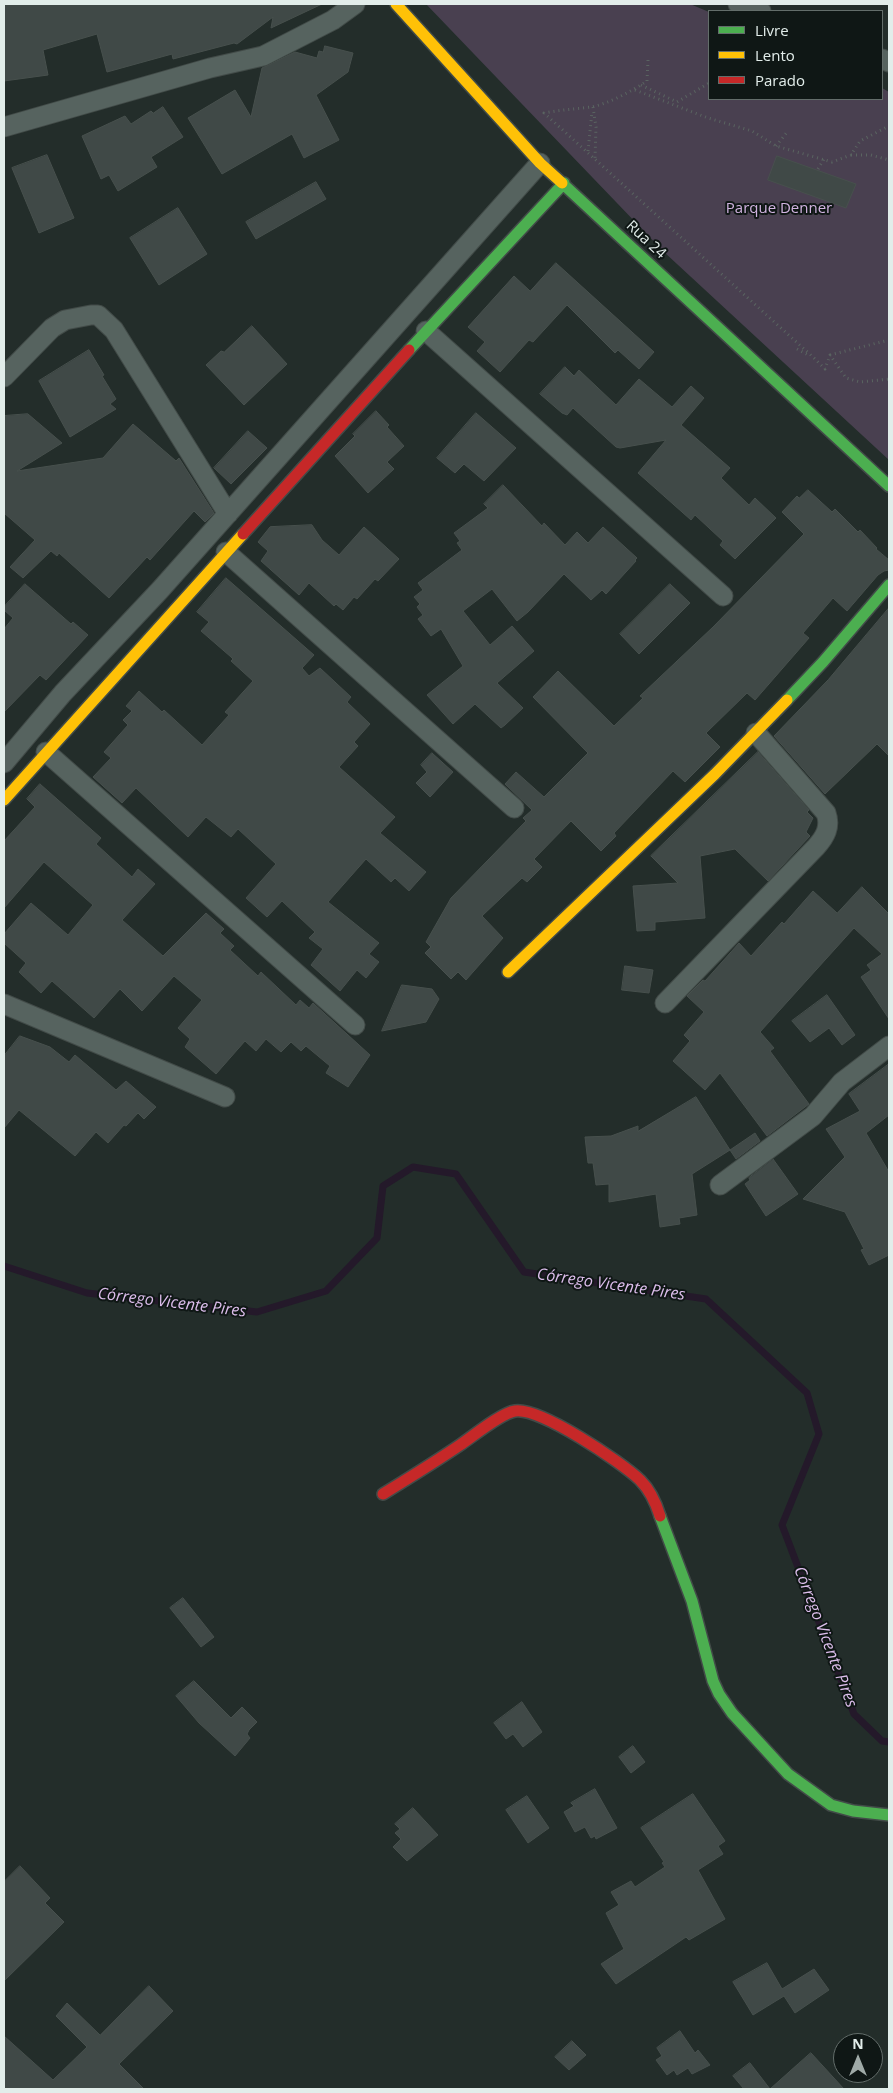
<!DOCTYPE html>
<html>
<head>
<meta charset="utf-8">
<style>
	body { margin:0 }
	#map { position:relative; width:893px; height:2093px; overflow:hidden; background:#232d2a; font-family:"Open Sans",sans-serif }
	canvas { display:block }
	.frame { position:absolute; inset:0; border:5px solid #e2edea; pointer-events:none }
	.legend { position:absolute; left:708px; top:10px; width:175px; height:90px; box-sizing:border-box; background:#0f1715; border:1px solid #636d6a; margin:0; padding:6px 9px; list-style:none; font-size:15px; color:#e2edea }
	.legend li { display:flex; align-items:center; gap:10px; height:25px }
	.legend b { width:25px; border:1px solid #636d6a }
	.north { position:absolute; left:833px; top:2033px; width:50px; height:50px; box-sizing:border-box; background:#0f1715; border:1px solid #636d6a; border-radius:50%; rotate:0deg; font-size:14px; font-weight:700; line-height:20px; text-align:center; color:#e2edea }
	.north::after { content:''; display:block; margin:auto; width:18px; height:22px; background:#9faaa7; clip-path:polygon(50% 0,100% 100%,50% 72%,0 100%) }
</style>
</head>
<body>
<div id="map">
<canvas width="893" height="2093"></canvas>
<div class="frame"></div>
<ul class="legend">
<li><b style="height:6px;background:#4caf50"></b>Livre</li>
<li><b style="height:6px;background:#ffc107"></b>Lento</li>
<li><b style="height:6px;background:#c62828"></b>Parado</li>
</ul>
<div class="north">N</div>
</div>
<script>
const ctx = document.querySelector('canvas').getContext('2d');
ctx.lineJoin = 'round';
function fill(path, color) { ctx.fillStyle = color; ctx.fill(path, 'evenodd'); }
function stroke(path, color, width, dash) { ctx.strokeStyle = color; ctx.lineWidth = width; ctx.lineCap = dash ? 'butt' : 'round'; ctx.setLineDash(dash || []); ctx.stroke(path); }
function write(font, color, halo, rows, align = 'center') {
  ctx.font = font + ' "Open Sans",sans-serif'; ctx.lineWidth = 4; ctx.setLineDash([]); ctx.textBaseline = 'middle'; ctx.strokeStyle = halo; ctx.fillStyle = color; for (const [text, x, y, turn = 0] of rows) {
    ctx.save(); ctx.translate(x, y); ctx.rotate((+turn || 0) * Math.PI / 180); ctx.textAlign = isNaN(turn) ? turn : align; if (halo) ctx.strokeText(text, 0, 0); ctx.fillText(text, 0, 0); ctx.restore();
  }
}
const green = new Path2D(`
	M 426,4 L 690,4 L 709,12 L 709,99 L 882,99 L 882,88 L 889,92 L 889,460 L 664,252 Z`);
const stream = new Path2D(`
	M 4,1266 L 87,1293 L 257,1312 L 326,1291 L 377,1238 L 383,1186 L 413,1167 L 456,1174 L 524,1272 L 706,1299 L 807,1393 L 819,1434 L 782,1525 L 854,1714 L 882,1741 L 889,1742`);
const building = new Path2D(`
	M 4,4 L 322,4 L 271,28 L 273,17 L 237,44 L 234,43 L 173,59 L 172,54 L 107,72 L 97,34 L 43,50 L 48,75 L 4,81 Z
	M 325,46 L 353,53 L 348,72 L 316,95 L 339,140 L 304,158 L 292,134 L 222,174 L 188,118 L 235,90 L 251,117 L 262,68 L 295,52 L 317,58 L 319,51 L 323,52 Z
	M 163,107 L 183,137 L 151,157 L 157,167 L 118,191 L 109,175 L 101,179 L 82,136 L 125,116 L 131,124 L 151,111 L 153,113 Z
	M 47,155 L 74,218 L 39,233 L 12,168 Z
	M 777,156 L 856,184 L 846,208 L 768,180 Z
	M 316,182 L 326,199 L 256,239 L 246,222 Z
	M 178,208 L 207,254 L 159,285 L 130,238 Z
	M 556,263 L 654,352 L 639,369 L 618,350 L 615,353 L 567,305 L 533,342 L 529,340 L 500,372 L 477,351 L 485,342 L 468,327 L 514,276 L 530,291 Z
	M 252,326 L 287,364 L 244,405 L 206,365 L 221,351 L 224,352 Z
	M 89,350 L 104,375 L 102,376 L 116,399 L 110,404 L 116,409 L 70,437 L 39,381 Z
	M 565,367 L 574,376 L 579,370 L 616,405 L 639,379 L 672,407 L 691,386 L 704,398 L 681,425 L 730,468 L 721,478 L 749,505 L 755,498 L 776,518 L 735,559 L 720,545 L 723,541 L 695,515 L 691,520 L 638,473 L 666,440 L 620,448 L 616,447 L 573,408 L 567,415 L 562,413 L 540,394 Z
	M 376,411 L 389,425 L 387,427 L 404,446 L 387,462 L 394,469 L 368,493 L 335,456 L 355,436 L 353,434 Z
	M 476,413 L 516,448 L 484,481 L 464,464 L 455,473 L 437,458 Z
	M 28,414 L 62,443 L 17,471 L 103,458 L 133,424 L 176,461 L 179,458 L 214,513 L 205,522 L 194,511 L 150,560 L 147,557 L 109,598 L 59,553 L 57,556 L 51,551 L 23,578 L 10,567 L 35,540 L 4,513 L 4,416 Z
	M 248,431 L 267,448 L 231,484 L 214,468 Z
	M 503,485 L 542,526 L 544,523 L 565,545 L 577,532 L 588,543 L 603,527 L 637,558 L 635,560 L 636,561 L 606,594 L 602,590 L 591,600 L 564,574 L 528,612 L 517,621 L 492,589 L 463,611 L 490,645 L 512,626 L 534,651 L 497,683 L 523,708 L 505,725 L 501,728 L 475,704 L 453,724 L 427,695 L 463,666 L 441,629 L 431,636 L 418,619 L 423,615 L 417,607 L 420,604 L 414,597 L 423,590 L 418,583 L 462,550 L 457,543 L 460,541 L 454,533 L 488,508 L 484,504 Z
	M 808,490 L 832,512 L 835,509 L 858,532 L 860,530 L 877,548 L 876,549 L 889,560 L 889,570 L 884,571 L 878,575 L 847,611 L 833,598 L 803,633 L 809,638 L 755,700 L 747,693 L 706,733 L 720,747 L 685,782 L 673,771 L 614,833 L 616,836 L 601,851 L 571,821 L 534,859 L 542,867 L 527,882 L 522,878 L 482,916 L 503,938 L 466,980 L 458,972 L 451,979 L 425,953 L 431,947 L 426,942 L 451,898 L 526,821 L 523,818 L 532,810 L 505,784 L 516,772 L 544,797 L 588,753 L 533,697 L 558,671 L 614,726 L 643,698 L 640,696 L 713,627 L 804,534 L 782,512 L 797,496 L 799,498 Z
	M 312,525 L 322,540 L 339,555 L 364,527 L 399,559 L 378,581 L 375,579 L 357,599 L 354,597 L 343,610 L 336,604 L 334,606 L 309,583 L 299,595 L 261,561 L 268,551 L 258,542 L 270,527 Z
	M 226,578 L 314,655 L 302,668 L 309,676 L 320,668 L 351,697 L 347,702 L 370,724 L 354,742 L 358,746 L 339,767 L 395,817 L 380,833 L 426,872 L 409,891 L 395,878 L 391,882 L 366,859 L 328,902 L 379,943 L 369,954 L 379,962 L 366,978 L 357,970 L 340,991 L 311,965 L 323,949 L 309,938 L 315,932 L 282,901 L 267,917 L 246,898 L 276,864 L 238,829 L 231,837 L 206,817 L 188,837 L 136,788 L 122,803 L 93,777 L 111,758 L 104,752 L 128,725 L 123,720 L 132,711 L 126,706 L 139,691 L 162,712 L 164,710 L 202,745 L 229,715 L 225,712 L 253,681 L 231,661 L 233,659 L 231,657 L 201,631 L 209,622 L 197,612 Z
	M 25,584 L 71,624 L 73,622 L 88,635 L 46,680 L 40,675 L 4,712 L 4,629 L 13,618 L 4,610 L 4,607 Z
	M 670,584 L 690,603 L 639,654 L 620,634 Z
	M 889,608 L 889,756 L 877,744 L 825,794 L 774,736 L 828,680 Z
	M 758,752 L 809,810 L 807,812 L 813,818 L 806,832 L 810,836 L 768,881 L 735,849 L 700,856 L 705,918 L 655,922 L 655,930 L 637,931 L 633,886 L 678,883 L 651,856 Z
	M 432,753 L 453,772 L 430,797 L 416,783 L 427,772 L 421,765 Z
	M 40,784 L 101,838 L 96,844 L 132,877 L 138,869 L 155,884 L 122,920 L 163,956 L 206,913 L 224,929 L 220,933 L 234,946 L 230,950 L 258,976 L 261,972 L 296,1005 L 300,1000 L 309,1008 L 313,1003 L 370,1055 L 348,1087 L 326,1073 L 330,1066 L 306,1046 L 301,1051 L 291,1042 L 281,1052 L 266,1039 L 256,1051 L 245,1041 L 216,1074 L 185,1047 L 190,1039 L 178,1028 L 202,1000 L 174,976 L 142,1011 L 120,989 L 94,1018 L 52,981 L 41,993 L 19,972 L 26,963 L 4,943 L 4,934 L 31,903 L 68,935 L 93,905 L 44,862 L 4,908 L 4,841 L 35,807 L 27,799 Z
	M 862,887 L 889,914 L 889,1019 L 861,977 L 871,970 L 867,965 L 882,954 L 854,928 L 760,1032 L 774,1048 L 770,1051 L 809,1104 L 767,1136 L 720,1073 L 705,1090 L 673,1061 L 690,1041 L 684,1035 L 704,1012 L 687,996 L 703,980 L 705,981 L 739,943 L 751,956 L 782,922 L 784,924 L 813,891 L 837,913 Z
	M 625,966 L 653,970 L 649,993 L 622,990 Z
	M 402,985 L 432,989 L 439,999 L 426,1022 L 382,1031 Z
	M 827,995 L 855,1035 L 842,1045 L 829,1028 L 810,1042 L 792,1021 Z
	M 20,1036 L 50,1047 L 69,1062 L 75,1055 L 116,1090 L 126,1081 L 156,1107 L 144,1119 L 138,1113 L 126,1126 L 124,1125 L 108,1143 L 96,1132 L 75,1156 L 19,1110 L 4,1128 L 4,1056 Z
	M 889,1064 L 889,1115 L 866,1133 L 889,1172 L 889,1255 L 869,1265 L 861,1250 L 864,1249 L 845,1212 L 803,1199 L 845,1157 L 826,1129 L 860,1111 L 849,1094 Z
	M 696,1097 L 730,1150 L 755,1133 L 760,1141 L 736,1159 L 730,1150 L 692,1174 L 697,1215 L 679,1218 L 680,1224 L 660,1227 L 656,1194 L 609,1202 L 609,1184 L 596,1185 L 593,1163 L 588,1163 L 585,1137 L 611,1136 L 638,1126 L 638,1131 Z
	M 773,1159 L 798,1194 L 766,1216 L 745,1184 L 750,1180 L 749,1178 Z
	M 183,1598 L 214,1637 L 201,1647 L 170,1608 Z
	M 194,1681 L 231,1718 L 242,1707 L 257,1722 L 249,1730 L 247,1734 L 250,1738 L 235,1756 L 199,1723 L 176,1696 Z
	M 522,1702 L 542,1732 L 523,1747 L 513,1734 L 506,1739 L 494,1723 Z
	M 633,1746 L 645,1762 L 631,1773 L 619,1757 Z
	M 595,1789 L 617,1828 L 596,1839 L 595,1836 L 591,1838 L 585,1827 L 575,1832 L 564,1812 L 574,1806 L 571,1803 Z
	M 693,1794 L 725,1841 L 718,1846 L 723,1854 L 698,1870 L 725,1919 L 689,1940 L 686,1937 L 616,1984 L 601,1964 L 624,1949 L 606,1913 L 619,1905 L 611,1892 L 631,1881 L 635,1887 L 665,1867 L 662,1863 L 664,1862 L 641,1828 Z
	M 527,1796 L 549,1828 L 528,1843 L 506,1810 Z
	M 413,1808 L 438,1835 L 407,1861 L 393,1847 L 401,1839 L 395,1833 L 400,1829 L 395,1824 Z
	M 20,1866 L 50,1898 L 45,1903 L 64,1922 L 4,1981 L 4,1882 Z
	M 767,1963 L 782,1989 L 814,1969 L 829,1990 L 795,2013 L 784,1996 L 753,2015 L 733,1982 Z
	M 149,1986 L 173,2011 L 119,2064 L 144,2089 L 4,2089 L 4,2036 L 53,2080 L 87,2047 L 56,2016 L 67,2003 L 100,2035 Z
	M 680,2031 L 695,2053 L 698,2050 L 710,2065 L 692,2074 L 688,2068 L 677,2075 L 674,2070 L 667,2075 L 656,2060 L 662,2056 L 657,2048 Z
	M 572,2041 L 586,2055 L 569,2070 L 555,2057 Z
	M 811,2053 L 844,2089 L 770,2089 L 798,2064 Z
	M 750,2063 L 770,2089 L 744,2089 L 733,2076 Z`);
const path = new Path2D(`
	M 648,60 L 647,81 C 632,91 608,104 591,107 C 575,109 560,110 544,113 L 814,358
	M 641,85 L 677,102 L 709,83
	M 635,90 L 708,118 L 752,131 L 776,146 L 832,162 L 851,155 L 860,141 L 889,126
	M 593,107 L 596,127 L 595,158
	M 776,146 L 788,131
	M 588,151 L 592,112
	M 851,155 L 871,155 L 889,160
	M 818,169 L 824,159
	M 797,349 L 808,355
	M 830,355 L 889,340
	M 814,358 L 825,369 L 830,355 L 846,378 L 860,382 L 889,379`);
const street = new Path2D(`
	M 738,4 L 761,11
	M 882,59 L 889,62
	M 4,127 L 210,68 L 263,56 L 333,20 L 355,4
	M 426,331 L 723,596
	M 4,377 L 52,328 L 65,320 L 91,315 L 98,315 L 114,330 L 228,514
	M 226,552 L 514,808
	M 46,752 L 355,1025
	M 4,763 L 63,693 L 160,590 L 540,163
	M 665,1003 L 816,847 C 825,837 831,827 826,813 L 756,733
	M 4,1004 L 225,1097
	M 720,1185 L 813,1116 L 842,1082 L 889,1046`);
const fast = new Path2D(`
	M 562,183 L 889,486
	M 409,350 L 564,183
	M 787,700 L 823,662 L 889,585
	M 660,1516 L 692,1601 L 713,1681 L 719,1694 L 732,1713 L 788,1774 L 831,1805 L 853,1811 L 889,1815`);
const slow = new Path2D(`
	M 396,4 L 540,163 L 562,183
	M 4,800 L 243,534
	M 508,972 L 715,774 L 787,700`);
const jam = new Path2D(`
	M 243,534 L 409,350
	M 383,1494 C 409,1478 435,1462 460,1445 C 472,1437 501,1413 515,1411 C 540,1407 621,1462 640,1480 C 650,1490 656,1503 660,1516`);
const parkNames = [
	["Parque Denner",779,209]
];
const streetNames = [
	["Rua 24",646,240,43]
];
const waterNames = [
	["Córrego Vicente Pires",611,1285,8],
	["Córrego Vicente Pires",172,1303,7],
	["Córrego Vicente Pires",825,1637,69]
];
fill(green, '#494050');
stroke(stream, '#24192a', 7);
fill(building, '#404947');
stroke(building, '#47504d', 1);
stroke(street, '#424b48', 21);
stroke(fast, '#424b48', 14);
stroke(slow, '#424b48', 14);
stroke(jam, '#424b48', 14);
stroke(path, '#5a6461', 3, [1, 4]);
stroke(street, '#56635f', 19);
stroke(fast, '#4caf50', 11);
stroke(slow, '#ffc107', 11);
stroke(jam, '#c62828', 11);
write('15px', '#d1b3e0', '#0f1715', parkNames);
write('15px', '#e2edea', '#0f1715', streetNames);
write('italic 16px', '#dcbdeb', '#0f1715', waterNames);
</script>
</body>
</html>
